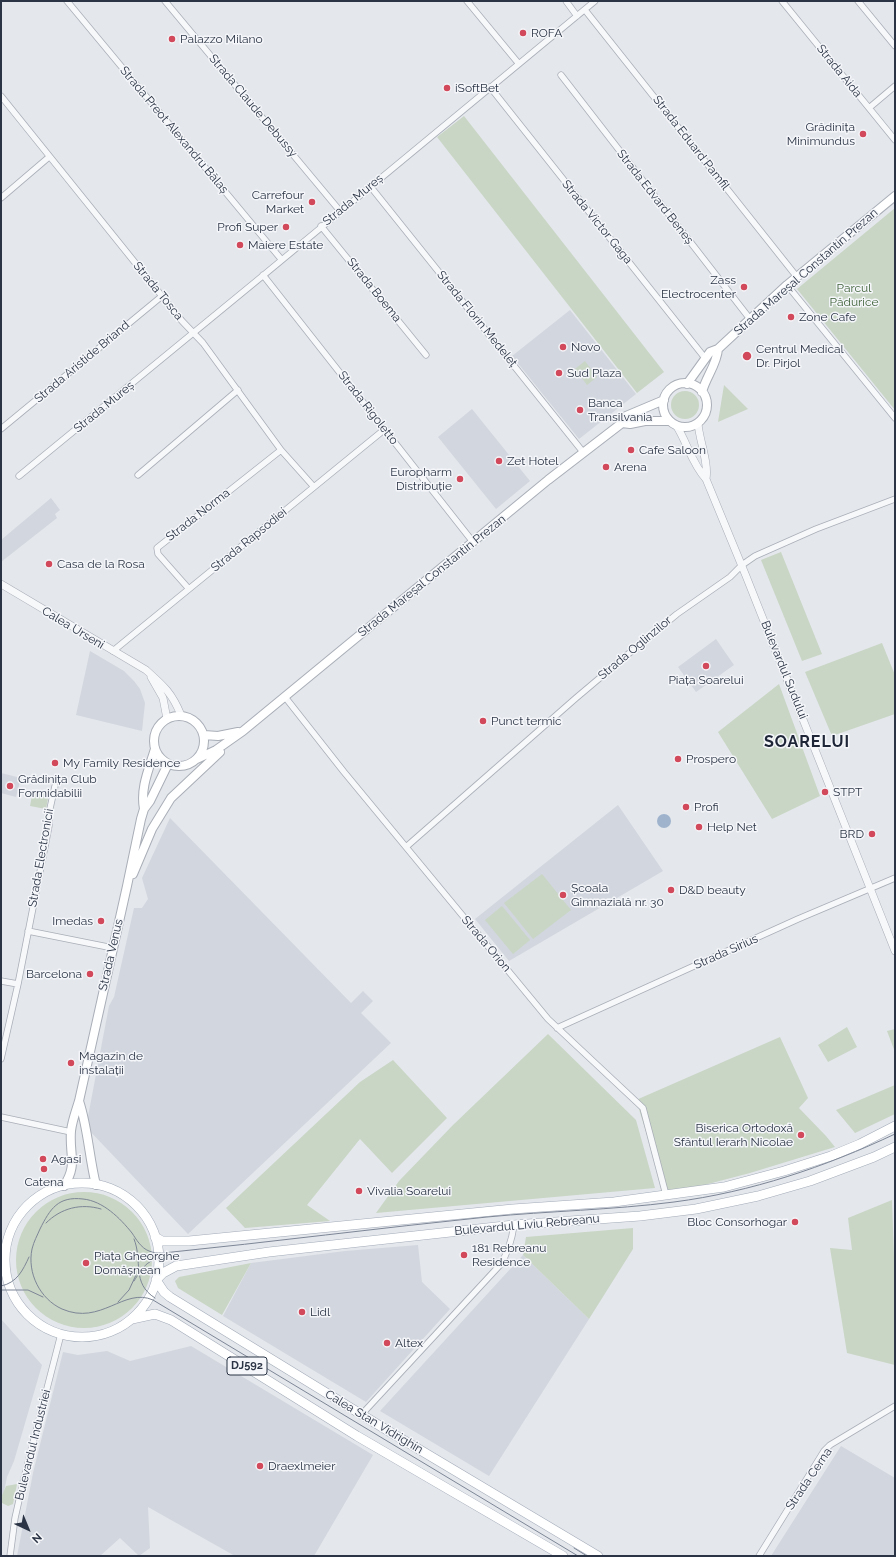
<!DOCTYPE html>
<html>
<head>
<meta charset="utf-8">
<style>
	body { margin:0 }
	#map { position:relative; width:896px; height:1557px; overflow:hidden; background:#e4e7ec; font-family:Raleway,sans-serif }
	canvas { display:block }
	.frame { position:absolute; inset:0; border:2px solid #2b3445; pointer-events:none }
	.north { position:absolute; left:8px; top:1509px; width:40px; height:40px; -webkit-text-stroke:3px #f4f6f9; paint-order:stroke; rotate:136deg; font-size:11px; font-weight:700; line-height:16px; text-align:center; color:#2b3445 }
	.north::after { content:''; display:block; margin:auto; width:14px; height:18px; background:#2b3445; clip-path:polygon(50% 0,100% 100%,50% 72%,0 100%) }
</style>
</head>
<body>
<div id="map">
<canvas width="896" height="1557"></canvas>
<div class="frame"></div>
<div class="north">N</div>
</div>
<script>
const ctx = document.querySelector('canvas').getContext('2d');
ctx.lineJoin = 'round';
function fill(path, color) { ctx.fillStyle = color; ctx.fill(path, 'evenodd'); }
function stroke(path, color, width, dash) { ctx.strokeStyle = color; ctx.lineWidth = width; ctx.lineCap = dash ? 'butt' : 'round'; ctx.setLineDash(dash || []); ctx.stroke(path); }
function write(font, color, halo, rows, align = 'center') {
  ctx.font = font + ' Raleway,sans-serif'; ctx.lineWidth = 3; ctx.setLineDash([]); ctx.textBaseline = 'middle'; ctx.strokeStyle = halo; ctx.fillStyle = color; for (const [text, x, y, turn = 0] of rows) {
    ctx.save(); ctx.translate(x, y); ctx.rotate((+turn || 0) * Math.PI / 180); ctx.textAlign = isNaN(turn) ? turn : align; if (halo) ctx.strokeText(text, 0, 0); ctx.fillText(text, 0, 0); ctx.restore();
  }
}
const built = new Path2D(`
	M 570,310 L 636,394 L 579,439 L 512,356 Z
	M 472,409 L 530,481 L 496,509 L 438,437 Z
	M 51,498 L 60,510 L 55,514 L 57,518 L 1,562 L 1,540 Z
	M 716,639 L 734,665 L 696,692 L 678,667 Z
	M 90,651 L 124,671 L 134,681 L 140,689 L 145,703 L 142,731 L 76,715 Z
	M 1,773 L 21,778 L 16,797 L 1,793 Z
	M 618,805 L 663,871 L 509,961 L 475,919 Z
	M 170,818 L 351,1003 L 363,991 L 373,1001 L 361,1013 L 391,1043 L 188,1234 L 86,1127 L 109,1006 L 114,997 L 134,908 L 142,908 L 148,899 L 142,878 Z
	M 418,1245 L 422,1282 L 450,1309 L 366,1402 L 223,1316 L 251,1263 L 345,1251 Z
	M 523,1255 L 589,1319 L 489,1476 L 380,1411 Z
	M 1,1319 L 42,1365 L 14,1461 L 7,1477 L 1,1507 Z
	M 191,1346 L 373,1455 L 314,1556 L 235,1556 L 148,1507 L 150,1548 L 139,1556 L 120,1538 L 100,1556 L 17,1556 L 33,1473 L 63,1352 L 78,1355 L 107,1351 L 130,1361 Z
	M 841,1446 L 895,1478 L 895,1556 L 771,1556 Z`);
const green = new Path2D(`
	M 464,116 L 664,372 L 637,393 L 437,137 Z
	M 895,208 L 895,410 L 797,289 Z
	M 585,361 L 597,377 L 587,385 L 575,369 Z
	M 724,385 L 748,409 L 718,422 Z
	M671 405a14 14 0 1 1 28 0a14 14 0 1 1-28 0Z
	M 781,552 L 822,654 L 802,661 L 761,560 Z
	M 882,643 L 895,675 L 895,714 L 832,736 L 805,672 Z
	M 779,684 L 820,796 L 772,819 L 718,732 Z
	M 33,790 L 49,793 L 46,809 L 30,806 Z
	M 542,874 L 571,910 L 533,939 L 504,903 Z
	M 502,906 L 530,940 L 513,954 L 485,920 Z
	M 847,1027 L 857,1047 L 828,1062 L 818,1045 Z
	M 895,1029 L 895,1052 L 887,1031 Z
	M 548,1034 L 636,1120 L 655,1188 L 376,1213 L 399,1181 L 453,1125 Z
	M 780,1037 L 808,1098 L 799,1108 L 826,1136 L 835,1147 L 750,1173 L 666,1195 L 636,1100 Z
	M 393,1060 L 447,1118 L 392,1173 L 360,1139 L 307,1205 L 330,1221 L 245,1228 L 226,1208 L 360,1082 Z
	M 895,1085 L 895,1114 L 855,1133 L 836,1110 Z
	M16 1260a68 68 0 1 1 136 0a68 68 0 1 1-136 0Z
	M 892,1200 L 895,1285 L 895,1365 L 847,1353 L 830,1248 L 852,1250 L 848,1218 Z
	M 633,1228 L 633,1249 L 589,1319 L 523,1255 L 526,1237 Z
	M 251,1263 L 222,1315 L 178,1288 L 175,1281 L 179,1277 Z
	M 17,1484 L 13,1504 L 8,1506 L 2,1503 L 1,1498 L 6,1486 Z`);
const water = new Path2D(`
	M657 821a7 7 0 1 1 14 0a7 7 0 1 1-14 0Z`);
const minor = new Path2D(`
	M 67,1 L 281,259
	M 165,1 L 340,211
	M 467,1 L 519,64
	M 566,1 L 577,16
	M 782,1 L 895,140
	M 858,1 L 895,46
	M 585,10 L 797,277
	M 561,75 L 750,319
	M 490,87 L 705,358
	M 1,96 L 182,321 L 203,343 L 281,450 L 314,487
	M 869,108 L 895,86
	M 370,186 L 583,452
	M 1,198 L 49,157
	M 321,226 L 426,355
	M 263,275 L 473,542
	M 787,285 L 895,418
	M 1,429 L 162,296
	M 138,475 L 238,390
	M 19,476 C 212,319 403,159 595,1
	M 189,589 L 158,554 L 157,548 L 281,450
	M 113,651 L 385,429
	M 285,697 L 344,772 L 548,1019 L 643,1108 L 666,1195
	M 406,847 L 576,698 L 627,655 L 677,614 L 730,577 L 742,565 L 755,556 L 816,529 L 895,499
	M 28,931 L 113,948
	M 1,981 L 18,984
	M 557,1028 L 798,919 L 895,878
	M 1,1059 L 18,984 L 49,826 L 49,813 L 55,786
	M 1,1117 L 71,1132
	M 362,1414 L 500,1265 C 508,1253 512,1239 514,1225
	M 10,1556 L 15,1518 L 24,1478 L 61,1334
	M 759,1556 L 824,1451 L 830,1445 L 895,1406`);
const tertiary = new Path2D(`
	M 698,423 C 699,440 709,462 706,479
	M 676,425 C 687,442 692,464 706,479 L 746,576 L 895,951
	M 1,584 L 146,670 C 164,686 172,693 181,715
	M 151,677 L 163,698 L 167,719`);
const secondary = new Path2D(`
	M663 405a22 22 0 1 1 44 0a22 22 0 1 1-44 0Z
	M 687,384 L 710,352 L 718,349 L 787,285 L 895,196
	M 702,392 C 706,377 717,364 718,349
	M 622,423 L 630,424 L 645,421 L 669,421
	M154 741a25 25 0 1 1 50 0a25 25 0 1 1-50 0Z
	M 204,735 L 218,736 L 238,732
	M 197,759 L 216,750 L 243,731 L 548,480 L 622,423 L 626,416 L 664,400
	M 144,809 C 140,788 149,769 155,749
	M 133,874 L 152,829 L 171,798 L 220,752
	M 79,1101 C 88,1128 89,1157 96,1185
	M 64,1186 C 78,1164 69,1155 71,1131 C 72,1121 76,1111 79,1101 L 127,886 L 141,819 L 144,809 L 150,801 L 168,764`);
const primary = new Path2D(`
	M5 1260a77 77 0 1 1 154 0a77 77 0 1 1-154 0Z
	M 155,1237 L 162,1241 L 189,1241 L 513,1209 L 614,1202 L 724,1187 L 784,1171 L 831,1156 L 860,1144 L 895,1126
	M 156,1280 L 163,1273 L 176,1266 L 269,1252 L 514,1225 L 640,1216 L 696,1209 L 758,1196 L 810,1181 L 874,1157 L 895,1147
	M 156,1280 L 164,1292 L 170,1297 L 390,1432 L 598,1556
	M 132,1319 L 155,1314 L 171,1320 L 357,1436 L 563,1556`);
const tram = new Path2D(`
	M 46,1223 C 61,1208 81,1203 101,1209
	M 134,1239 C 143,1261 131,1283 155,1298
	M 134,1281 C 144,1265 148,1259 167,1257
	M 1,1286 C 17,1283 23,1270 29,1257
	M 1,1290 L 28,1290 L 43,1297
	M 118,1302 L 129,1290 L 136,1275
	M 574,1548 L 587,1556
	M 578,1556 L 153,1300 C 124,1287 101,1326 62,1309 C 40,1299 27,1273 32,1249 C 34,1241 37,1236 40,1229 C 50,1209 58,1196 83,1199 C 103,1201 120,1218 132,1233 C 136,1239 141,1248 149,1251 C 153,1253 159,1253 163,1253 C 272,1242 379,1228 487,1217 C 549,1211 612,1210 674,1202 C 751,1192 825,1167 895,1134`);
const markers = [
	[523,33,4,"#d1495b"],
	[172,39,4,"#d1495b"],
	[447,88,4,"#d1495b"],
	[863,134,4,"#d1495b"],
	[312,202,4,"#d1495b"],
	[286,227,4,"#d1495b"],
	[240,245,4,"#d1495b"],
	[744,287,4,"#d1495b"],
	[791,317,4,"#d1495b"],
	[563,347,4,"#d1495b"],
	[747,356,5,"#d1495b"],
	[559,373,4,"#d1495b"],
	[580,410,4,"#d1495b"],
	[631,450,4,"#d1495b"],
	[499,461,4,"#d1495b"],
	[606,467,4,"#d1495b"],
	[460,479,4,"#d1495b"],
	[49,564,4,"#d1495b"],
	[706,666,4,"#d1495b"],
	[483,721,4,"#d1495b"],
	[678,759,4,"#d1495b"],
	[55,763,4,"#d1495b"],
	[10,786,4,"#d1495b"],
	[825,792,4,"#d1495b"],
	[686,807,4,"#d1495b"],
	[699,827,4,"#d1495b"],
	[872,834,4,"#d1495b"],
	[671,890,4,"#d1495b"],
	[563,895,4,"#d1495b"],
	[101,921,4,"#d1495b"],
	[90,974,4,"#d1495b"],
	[71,1063,4,"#d1495b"],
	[801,1135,4,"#d1495b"],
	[43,1159,4,"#d1495b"],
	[44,1169,4,"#d1495b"],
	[359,1191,4,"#d1495b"],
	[795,1222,4,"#d1495b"],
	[464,1255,4,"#d1495b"],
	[86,1263,4,"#d1495b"],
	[302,1312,4,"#d1495b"],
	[387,1343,4,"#d1495b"],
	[260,1466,4,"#d1495b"]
];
const shields = [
	[247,1366,40]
];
const shieldNames = [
	["DJ592",247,1366]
];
const poiNames = [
	["ROFA",531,33],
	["Palazzo Milano",180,39],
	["iSoftBet",455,88],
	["Grădinița",855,127,"right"],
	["Minimundus",855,141,"right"],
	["Carrefour",304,195,"right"],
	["Market",304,209,"right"],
	["Profi Super",278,227,"right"],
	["Maiere Estate",248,245],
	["Zass",736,280,"right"],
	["Electrocenter",736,294,"right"],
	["Zone Cafe",799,317],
	["Novo",571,347],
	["Centrul Medical",756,349],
	["Dr. Pirjol",756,363],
	["Sud Plaza",567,373],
	["Banca",588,403],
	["Transilvania",588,417],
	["Cafe Saloon",639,450],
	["Zet Hotel",507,461],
	["Arena",614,467],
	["Europharm",452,472,"right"],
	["Distribuție",452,486,"right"],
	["Casa de la Rosa",57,564],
	["Piața Soarelui",706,680,"center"],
	["Punct termic",491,721],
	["Prospero",686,759],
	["My Family Residence",63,763],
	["Grădinița Club",18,779],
	["Formidabilii",18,793],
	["STPT",833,792],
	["Profi",694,807],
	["Help Net",707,827],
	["BRD",864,834,"right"],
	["Școala",571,888],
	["Gimnazială nr. 30",571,902],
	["D&D beauty",679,890],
	["Imedas",93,921,"right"],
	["Barcelona",82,974,"right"],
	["Magazin de",79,1056],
	["instalații",79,1070],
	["Biserica Ortodoxă",793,1128,"right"],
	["Sfântul Ierarh Nicolae",793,1142,"right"],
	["Agasi",51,1159],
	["Catena",44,1182,"center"],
	["Vivalia Soarelui",367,1191],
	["Bloc Consorhogar",787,1222,"right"],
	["181 Rebreanu",472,1248],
	["Residence",472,1262],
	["Piața Gheorghe",94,1256],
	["Domășnean",94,1270],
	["Lidl",310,1312],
	["Altex",395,1343],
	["Draexlmeier",268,1466]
];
const streetNames = [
	["Strada Aida",839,71,51],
	["Strada Claude Debussy",253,106,50],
	["Strada Preot Alexandru Bălaș",174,130,50],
	["Strada Eduard Pamfil",691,143,52],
	["Strada Edvard Beneș",655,197,52],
	["Strada Mureș",353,200,-39],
	["Strada Victor Gaga",597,222,51],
	["Strada Mareșal Constantin Prezan",806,272,-41],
	["Strada Boema",374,290,51],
	["Strada Tosca",158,291,51],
	["Strada Florin Medeleț",477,319,51],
	["Strada Aristide Briand",82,362,-40],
	["Strada Mureș",104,407,-39],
	["Strada Rigoletto",368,408,52],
	["Strada Norma",198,515,-38],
	["Strada Rapsodiei",249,540,-39],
	["Strada Mareșal Constantin Prezan",432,576,-39],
	["Calea Urseni",73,628,31],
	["Strada Oglinzilor",635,648,-40],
	["Bulevardul Sudului",784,670,68],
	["Strada Electronicii",41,858,-80],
	["Strada Orion",486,944,50],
	["Strada Sirius",726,952,-24],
	["Strada Venus",111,955,-77],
	["Bulevardul Liviu Rebreanu",527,1225,-5],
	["Calea Stan Vidrighin",374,1422,31],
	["Bulevardul Industriei",33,1445,-76],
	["Strada Cerna",809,1479,-56]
];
const parkNames = [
	["Parcul",854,288],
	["Pădurice",854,302]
];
const districtNames = [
	["SOARELUI",807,742]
];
fill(built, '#d2d6de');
fill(green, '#c9d6c5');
fill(water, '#9fb4cc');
stroke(minor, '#a9aeb7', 7);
stroke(tertiary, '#a9aeb7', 8);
stroke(secondary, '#a9aeb7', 10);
stroke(primary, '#a3abb8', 10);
stroke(minor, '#f7f8fa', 5.5);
stroke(tertiary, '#f7f8fa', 7);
stroke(secondary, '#fff', 8);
stroke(primary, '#fff', 9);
stroke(tram, '#7d8696', 1);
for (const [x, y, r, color] of markers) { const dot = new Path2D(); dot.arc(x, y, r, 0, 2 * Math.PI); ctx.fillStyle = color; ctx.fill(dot); stroke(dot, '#f4f6f9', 1.5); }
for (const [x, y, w] of shields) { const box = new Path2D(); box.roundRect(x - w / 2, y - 9, w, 18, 3); ctx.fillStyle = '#f4f6f9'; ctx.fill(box); stroke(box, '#2b3445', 1); }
write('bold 11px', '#2b3445', null, shieldNames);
write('12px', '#2b3445', '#f4f6f9', poiNames, 'left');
write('12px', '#2b3445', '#f4f6f9', streetNames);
write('12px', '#3f6138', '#f4f6f9', parkNames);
ctx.letterSpacing = '1px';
write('bold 16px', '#1d2536', '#f4f6f9', districtNames);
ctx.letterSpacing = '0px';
</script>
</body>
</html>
